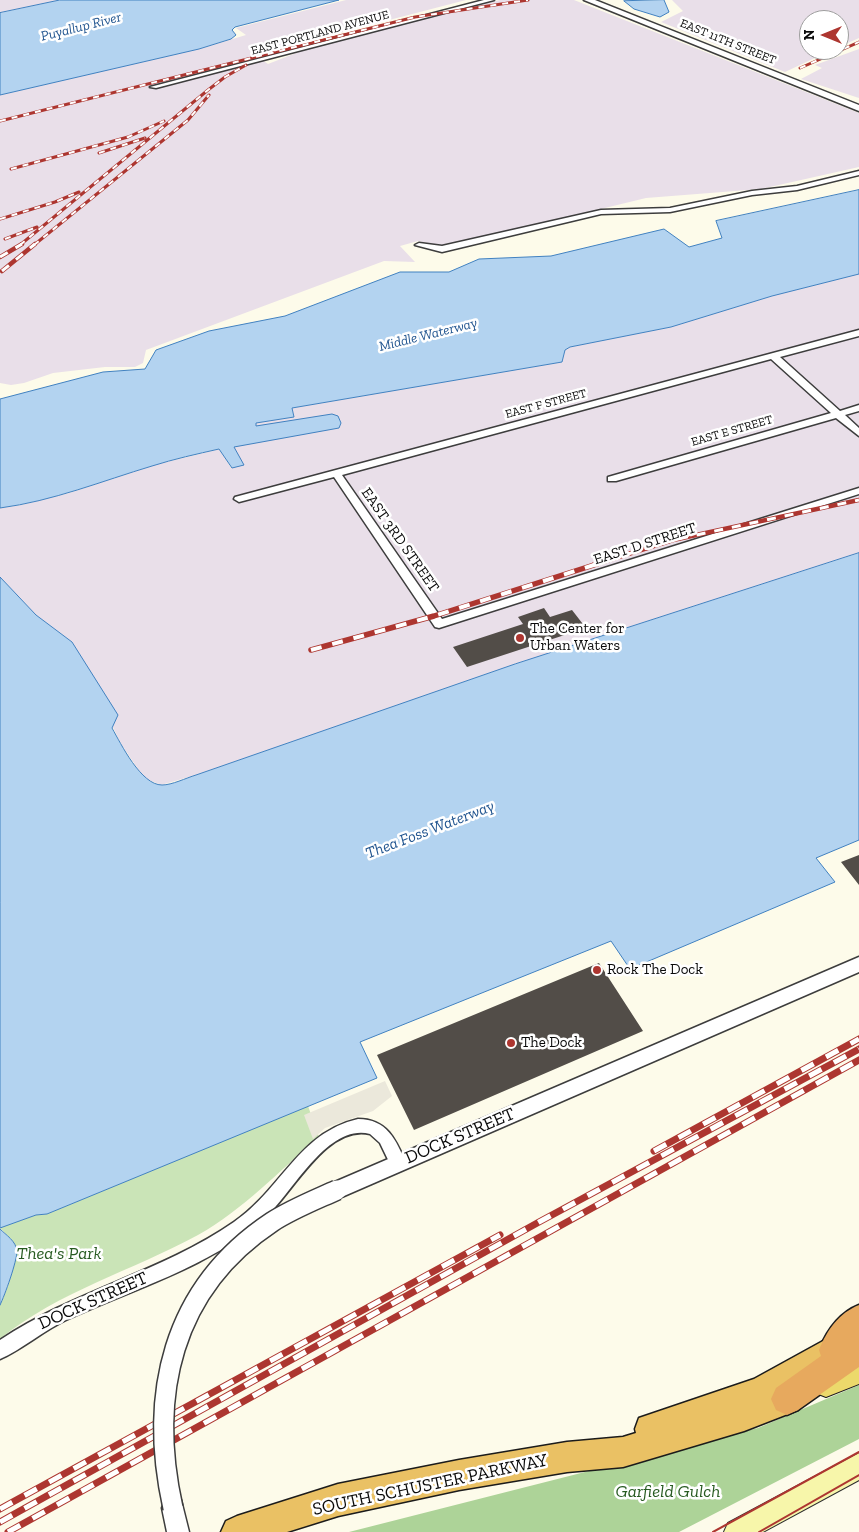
<!DOCTYPE html>
<html>
<head>
<meta charset="utf-8">
<style>
	body { margin:0 }
	#map { position:relative; width:859px; height:1532px; overflow:hidden; background:#fdfbea; font-family:"Zilla Slab",serif }
	canvas { display:block }
	.north { position:absolute; left:799px; top:10px; width:50px; height:50px; box-sizing:border-box; background:#fff; border:1px solid #9d9d9d; border-radius:50%; rotate:270deg; font-size:14px; font-weight:700; line-height:20px; text-align:center; color:#0a0a0a }
	.north::after { content:''; display:block; margin:auto; width:18px; height:22px; background:#ad3630; clip-path:polygon(50% 0,100% 100%,50% 72%,0 100%) }
</style>
</head>
<body>
<div id="map">
<canvas width="859" height="1532"></canvas>
<div class="north">N</div>
</div>
<script>
const ctx = document.querySelector('canvas').getContext('2d');
ctx.lineJoin = 'round';
function fill(path, color) { ctx.fillStyle = color; ctx.fill(path, 'evenodd'); }
function stroke(path, color, width, dash) { ctx.strokeStyle = color; ctx.lineWidth = width; ctx.lineCap = dash ? 'butt' : 'round'; ctx.setLineDash(dash || []); ctx.stroke(path); }
function write(font, color, halo, rows, align = 'center') {
  ctx.font = font + ' "Zilla Slab",serif'; ctx.lineWidth = 5; ctx.setLineDash([]); ctx.textBaseline = 'middle'; ctx.strokeStyle = halo; ctx.fillStyle = color; for (const [text, x, y, turn = 0] of rows) {
    ctx.save(); ctx.translate(x, y); ctx.rotate((+turn || 0) * Math.PI / 180); ctx.textAlign = isNaN(turn) ? turn : align; if (halo) ctx.strokeText(text, 0, 0); ctx.fillText(text, 0, 0); ctx.restore();
  }
}
const industrial = new Path2D(`
	M 0,0 L 60,0 L 0,13 Z
	M 346,0 L 466,0 L 255,55 L 268,64 L 309,48 L 364,31 L 500,0 L 574,0 L 859,113 L 859,167 L 761,189 L 646,198 L 444,247 L 418,241 L 400,246 L 415,262 L 384,261 L 146,350 L 143,363 L 135,367 L 105,367 L 53,373 L 24,383 L 11,385 L 0,383 L 0,95 L 199,49 L 246,35 L 236,28 Z
	M 672,0 L 859,0 L 859,38 L 839,47 L 839,20 L 809,20 L 809,50 L 832,50 L 785,72 L 661,22 L 683,11 Z
	M 859,49 L 859,98 L 801,79 L 822,68 L 815,65 Z
	M 859,274 L 859,553 L 515,664 L 196,775 L 161,785 L 144,778 L 121,744 L 72,642 L 36,615 L 0,577 L 0,508 L 21,505 L 69,493 L 154,465 L 220,449 L 231,468 L 234,447 L 255,423 L 294,417 L 292,408 L 562,362 L 565,350 L 570,347 L 671,327 L 772,296 Z`);
const green = new Path2D(`
	M 308,1106 L 319,1137 C 280,1170 243,1210 198,1235 C 132,1271 59,1291 0,1339 L 0,1305 L 8,1286 L 17,1250 L 12,1240 L 0,1228 L 36,1215 L 47,1214 Z`);
const forest = new Path2D(`
	M 859,1385 L 859,1439 L 679,1532 L 349,1532 L 758,1428 Z`);
const plaza = new Path2D(`
	M 385,1081 L 392,1096 L 373,1111 L 325,1128 L 313,1139 L 304,1115 Z`);
const water = new Path2D(`
	M 60,0 L 339,0 L 235,27 L 232,30 L 236,35 L 231,39 L 199,49 L 0,95 L 0,13 Z
	M 664,0 L 669,12 L 660,17 L 634,9 L 624,1 Z
	M 859,190 L 859,274 L 772,296 L 671,327 L 570,347 L 565,350 L 562,362 L 292,408 L 294,417 L 256,423 L 256,426 L 332,414 L 338,416 L 341,423 L 339,428 L 234,447 L 244,465 L 232,468 L 219,449 C 197,454 174,459 152,466 C 102,481 53,501 0,508 L 0,399 L 103,372 L 145,369 L 156,350 L 209,331 L 285,316 L 400,272 L 449,272 L 479,259 L 551,256 L 664,229 L 689,247 L 722,238 L 716,221 Z
	M 859,553 L 859,840 L 816,858 L 835,882 L 630,969 L 611,941 L 360,1042 L 377,1078 L 47,1214 L 36,1215 L 0,1228 L 0,577 L 36,615 L 72,642 L 118,715 L 112,728 C 121,744 141,785 162,785 C 172,785 186,778 196,775 L 515,664 Z
	M 0,1229 C 6,1235 16,1241 17,1251 C 17,1261 5,1295 0,1305 Z`);
const building = new Path2D(`
	M 544,608 L 550,617 L 572,610 L 586,628 L 467,667 L 453,647 L 523,624 L 518,617 Z
	M 859,855 L 859,885 L 841,862 Z
	M 599,963 L 643,1031 L 414,1130 L 377,1055 Z`);
const minor = new Path2D(`
	M 484,0 L 494,0 L 156,88 L 150,87 Z
	M 859,171 L 859,175 L 797,190 L 752,195 L 670,212 L 601,214 L 442,252 L 415,245 L 419,243 L 442,246 L 601,210 L 670,208 L 752,191 L 797,186 Z
	M 859,330 L 859,336 L 780,357 L 840,411 L 859,405 L 859,411 L 845,415 L 859,428 L 859,436 L 836,418 L 616,481 L 608,481 L 608,477 L 831,413 L 771,359 L 342,475 L 442,619 L 859,488 L 859,494 L 439,628 L 435,627 L 334,477 L 239,502 L 234,499 L 235,497 Z
	M 358,1119 C 387,1119 396,1140 406,1163 L 404,1168 L 398,1170 L 392,1168 L 380,1143 L 370,1134 C 327,1123 292,1194 265,1218 C 209,1268 132,1289 66,1320 C 43,1331 21,1350 0,1359 L 0,1340 C 73,1291 162,1272 234,1222 C 282,1189 298,1133 358,1119 Z`);
const tertiary = new Path2D(`
	M 584,0 L 595,0 L 859,105 L 859,111 Z
	M 859,957 L 859,972 L 344,1196 L 337,1199 L 330,1196 L 327,1190 L 330,1184 Z
	M 173,1497 L 181,1500 L 189,1532 L 167,1532 L 162,1508 L 165,1500 Z`);
const secondary = new Path2D(`
	M 859,1453 L 859,1480 L 763,1532 L 724,1532 L 728,1523 Z`);
const primary = new Path2D(`
	M 859,1356 L 859,1384 L 826,1397 L 816,1393 L 812,1383 L 816,1373 Z`);
const trunk = new Path2D(`
	M 834,1335 L 844,1340 L 849,1350 L 844,1360 L 796,1388 L 802,1399 L 798,1410 L 744,1431 L 623,1467 L 567,1472 L 459,1490 L 338,1516 L 287,1532 L 221,1532 L 226,1521 L 237,1516 L 338,1484 L 459,1460 L 567,1442 L 623,1437 L 636,1433 L 635,1429 L 639,1418 L 754,1379 Z`);
const motorway = new Path2D(`
	M 859,1305 L 859,1367 L 798,1410 L 787,1415 L 776,1410 L 771,1399 L 776,1388 L 821,1356 L 819,1350 C 827,1330 839,1313 859,1305 Z`);
const tram = new Path2D(`
	M 713,1532 L 859,1452
	M 759,1532 L 859,1475`);
const railFar3 = new Path2D(`
	M 800,68 L 859,42
	M 0,121 L 415,17 L 528,0
	M 99,153 L 145,138
	M 11,169 L 128,137 L 164,121
	M 0,219 L 55,202 L 79,192
	M 5,239 L 37,227
	M 20,245 L 208,90 L 225,77 L 246,65
	M 34,245 L 188,120 L 209,95`);
const railFar2 = new Path2D(`
	M 0,257 L 22,244
	M 2,271 L 35,244
	M 593,565 L 673,540 L 859,500`);
const railFar1 = new Path2D(`
	M 311,650 L 434,616 L 597,564`);
const rail = new Path2D(`
	M 654,1151 L 859,1039
	M 0,1509 L 500,1235
	M 0,1522 L 539,1222 L 859,1049
	M 8,1532 L 859,1060`);
const tertiaryBridge = new Path2D(`
	M 173,1508 C 148,1396 171,1289 272,1222 C 292,1209 315,1200 337,1190`);
const markers = [
	[520,638,5,"#ad3630"],
	[597,970,5,"#ad3630"],
	[511,1043,5,"#ad3630"]
];
const farStreetnames = [
	["EAST PORTLAND AVENUE",320,33,-15],
	["EAST 11TH STREET",728,42,22],
	["EAST F STREET",546,404,-15],
	["EAST E STREET",732,431,-16]
];
const farWaternames = [
	["Puyallup River",81,27,-14],
	["Middle Waterway",428,335,-14]
];
const streetNames = [
	["EAST 3RD STREET",400,540,55],
	["EAST D STREET",645,544,-18]
];
const poiNames = [
	["The Center for",530,629],
	["Urban Waters",530,646],
	["Rock The Dock",607,970],
	["The Dock",521,1043]
];
const waterNames = [
	["Thea Foss Waterway",430,830,-21]
];
const nearStreetnames = [
	["DOCK STREET",460,1136,-23],
	["DOCK STREET",93,1301,-24],
	["SOUTH SCHUSTER PARKWAY",430,1485,-12]
];
const nearParknames = [
	["Thea's Park",59,1254],
	["Garfield Gulch",668,1492]
];
fill(industrial, '#e9dfe9');
fill(green, '#cae4b7');
fill(forest, '#add398');
fill(plaza, '#ebe8db');
fill(water, '#b3d3f0');
stroke(water, '#4181c0', 1);
fill(building, '#524d48');
stroke(minor, '#3d3d3d', 3);
stroke(tertiary, '#3d3d3d', 3);
stroke(secondary, '#2c2c2c', 2);
stroke(primary, '#1b1b1b', 2);
stroke(trunk, '#1b1b1b', 3);
stroke(motorway, '#1b1b1b', 3);
fill(minor, '#fff');
fill(tertiary, '#fff');
fill(secondary, '#f7f6aa');
fill(primary, '#ecd96b');
fill(trunk, '#eac164');
fill(motorway, '#e7a95e');
stroke(tram, '#ad3630', 2);
stroke(railFar3, '#ad3630', 3);
stroke(railFar2, '#ad3630', 4.5);
stroke(railFar1, '#ad3630', 5.5);
stroke(rail, '#ad3630', 7);
stroke(railFar3, '#fff', 2, [6]);
stroke(railFar2, '#fff', 3, [9]);
stroke(railFar1, '#fff', 4, [11]);
stroke(rail, '#fff', 5, [14]);
stroke(tertiaryBridge, '#3d3d3d', 22, []);
stroke(tertiaryBridge, '#fff', 19);
for (const [x, y, r, color] of markers) { const dot = new Path2D(); dot.arc(x, y, r, 0, 2 * Math.PI); ctx.fillStyle = color; ctx.fill(dot); stroke(dot, '#fff', 2); }
write('12px', '#0a0a0a', '#fff', farStreetnames);
write('italic 14px', '#20548f', '#fff', farWaternames);
write('15px', '#0a0a0a', '#fff', streetNames);
write('15px', '#0a0a0a', '#fff', poiNames, 'left');
write('italic 16px', '#20548f', '#fff', waterNames);
write('18px', '#0a0a0a', '#fff', nearStreetnames);
write('italic 18px', '#285b22', '#fff', nearParknames);
</script>
</body>
</html>
